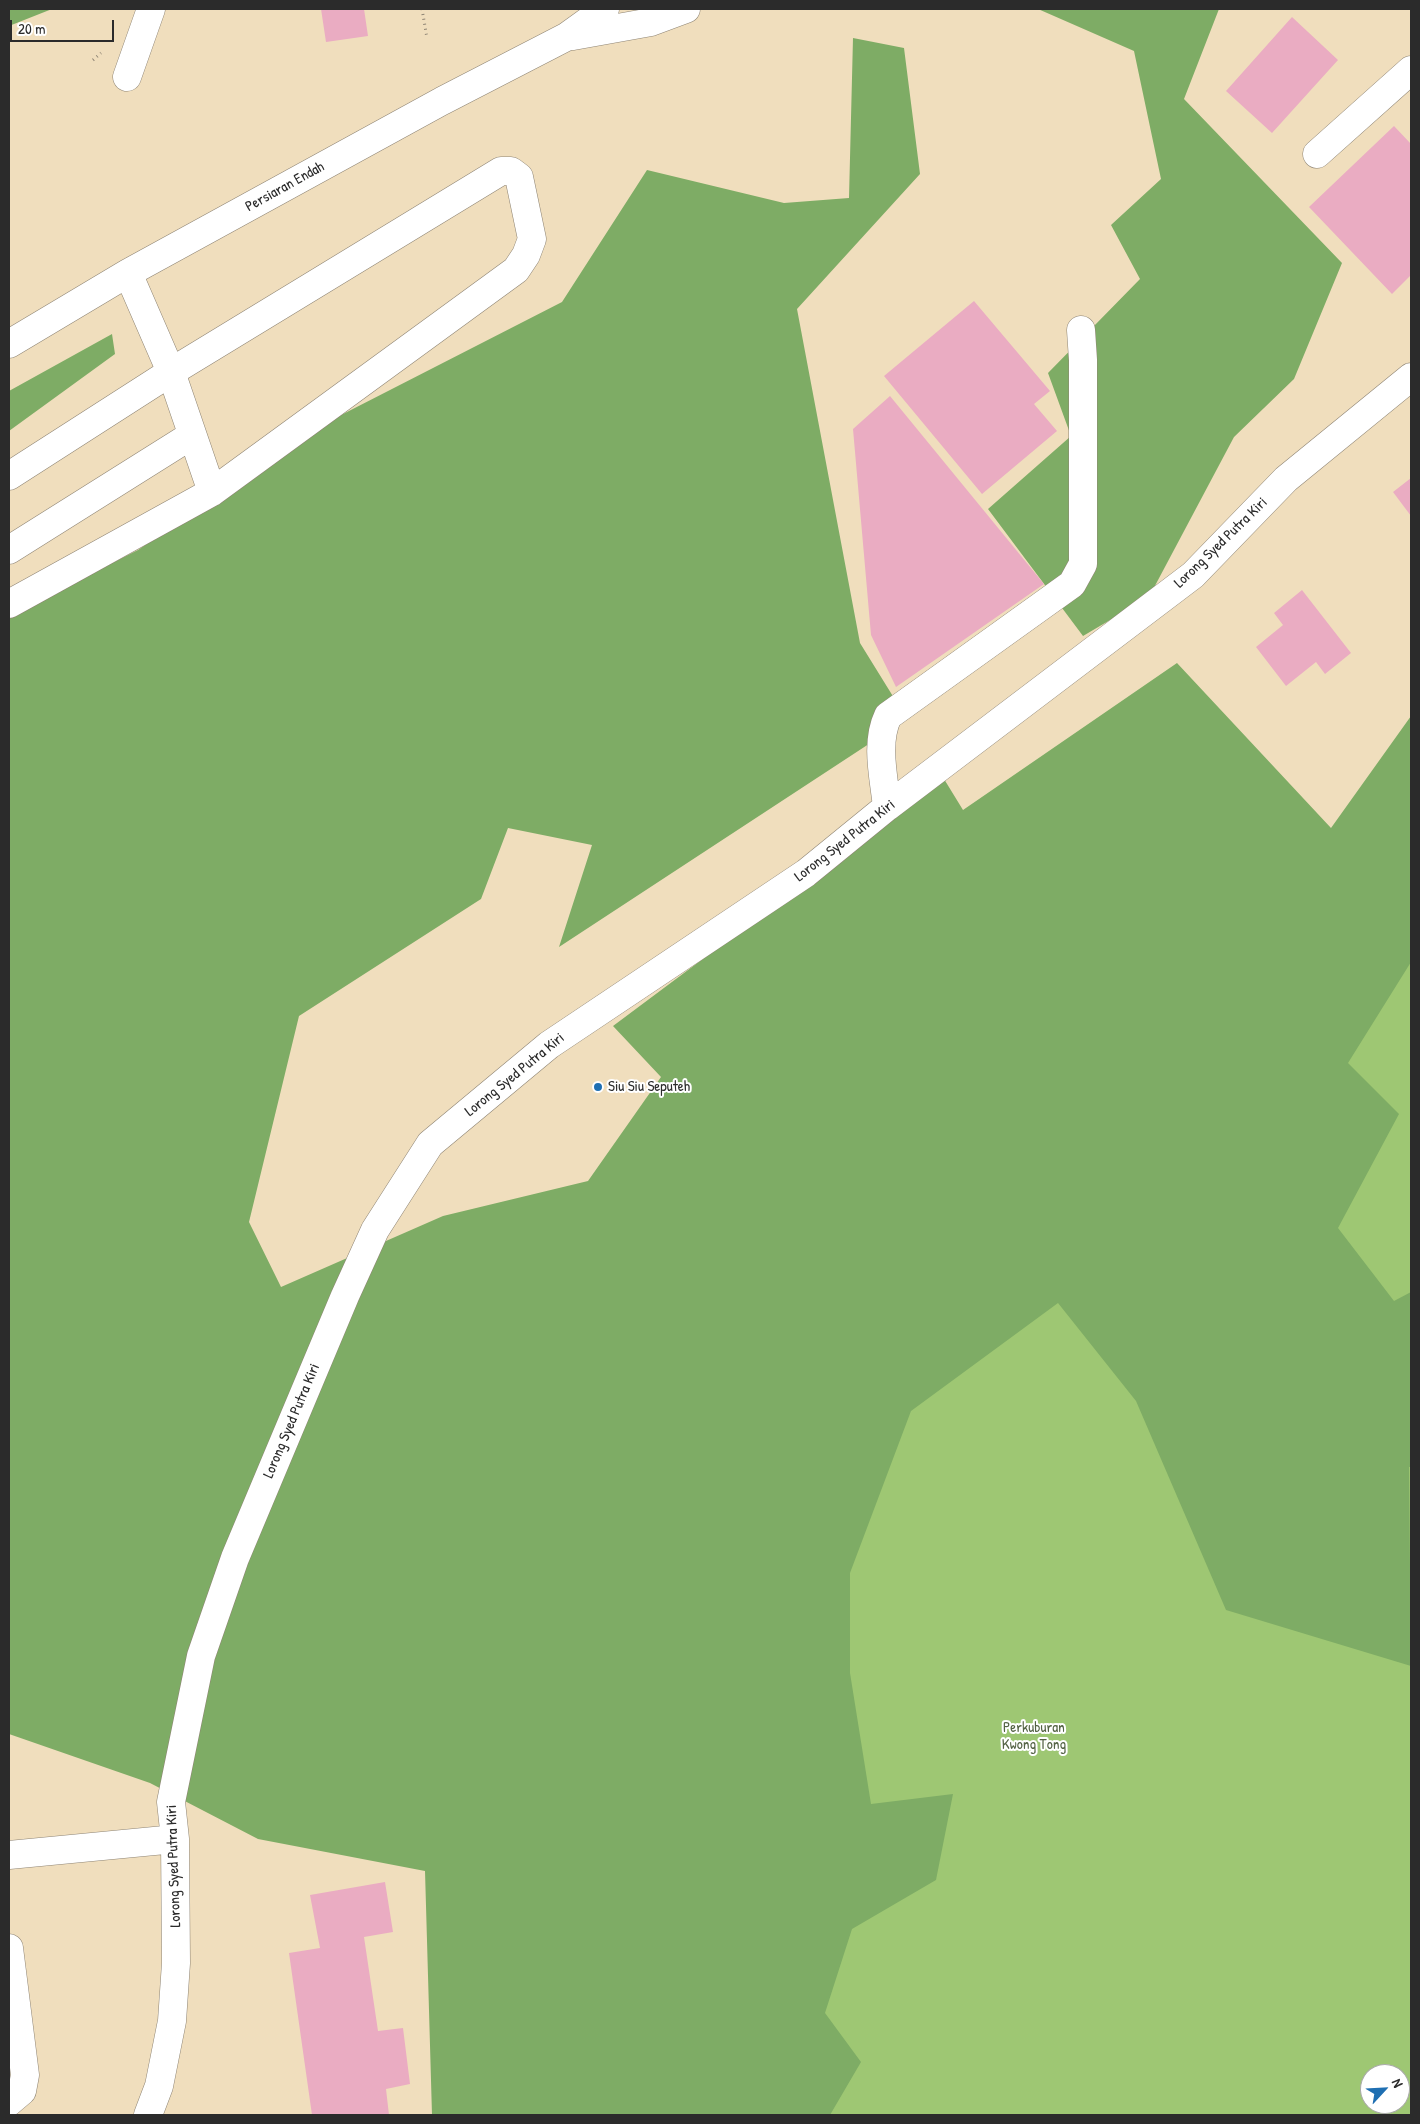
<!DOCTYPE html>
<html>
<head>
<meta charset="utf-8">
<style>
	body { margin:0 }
	#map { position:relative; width:1420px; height:2124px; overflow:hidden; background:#f0debd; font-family:"Patrick Hand",sans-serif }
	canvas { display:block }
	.frame { position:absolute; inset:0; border:10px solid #2b2b2b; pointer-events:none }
	.north { position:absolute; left:1360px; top:2064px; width:50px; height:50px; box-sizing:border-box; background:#fff; border:1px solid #aaa; border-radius:50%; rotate:65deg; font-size:14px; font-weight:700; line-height:20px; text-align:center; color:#2b2b2b }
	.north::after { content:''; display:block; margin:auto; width:18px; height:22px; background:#1f6fb2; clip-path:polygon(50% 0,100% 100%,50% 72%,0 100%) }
	.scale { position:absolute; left:10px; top:20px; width:104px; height:22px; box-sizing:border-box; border:2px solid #2b2b2b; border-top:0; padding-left:6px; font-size:15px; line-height:18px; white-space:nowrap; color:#2b2b2b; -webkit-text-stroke:4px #fff; paint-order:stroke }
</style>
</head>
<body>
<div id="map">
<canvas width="1420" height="2124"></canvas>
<div class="frame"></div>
<div class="north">N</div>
<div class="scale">20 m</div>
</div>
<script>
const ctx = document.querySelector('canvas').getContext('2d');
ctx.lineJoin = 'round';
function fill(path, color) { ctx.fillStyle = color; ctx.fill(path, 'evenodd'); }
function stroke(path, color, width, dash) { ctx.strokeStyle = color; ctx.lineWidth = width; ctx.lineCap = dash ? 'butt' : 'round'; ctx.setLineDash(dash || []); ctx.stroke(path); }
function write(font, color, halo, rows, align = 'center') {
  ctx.font = font + ' "Patrick Hand",sans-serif'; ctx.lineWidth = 4; ctx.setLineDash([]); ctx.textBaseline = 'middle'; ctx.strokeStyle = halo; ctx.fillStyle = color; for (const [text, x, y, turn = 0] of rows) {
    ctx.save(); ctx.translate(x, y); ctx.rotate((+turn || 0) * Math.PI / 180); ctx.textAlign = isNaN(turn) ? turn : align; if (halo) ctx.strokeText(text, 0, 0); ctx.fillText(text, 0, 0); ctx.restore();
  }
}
const green = new Path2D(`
	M 1411,845 L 1411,2115 L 525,2115 L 707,1507 ZM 1370,2074 L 1400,2074 L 1400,2104 L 1370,2104 Z`);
const forest = new Path2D(`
	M 9,9 L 52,9 L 9,26 Z
	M 1038,9 L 1219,9 L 1184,99 L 1342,263 L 1294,379 L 1234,437 L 1149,597 L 1083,636 L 988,509 L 1071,436 L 1048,373 L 1140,279 L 1111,225 L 1161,179 L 1134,51 Z
	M 853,38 L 904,48 L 920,174 L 797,309 L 860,643 L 907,719 L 559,947 L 592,845 L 508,828 L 481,899 L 299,1016 L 249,1222 L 281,1287 L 443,1216 L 588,1181 L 661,1077 L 613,1026 L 944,779 L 963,810 L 1177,663 L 1331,828 L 1411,716 L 1411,962 L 1348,1063 L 1399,1114 L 1338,1228 L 1394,1301 L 1411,1292 L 1411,1467 L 1409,1467 L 1411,1666 L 1226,1610 L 1136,1401 L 1058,1303 L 911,1411 L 850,1573 L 850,1673 L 871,1804 L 953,1794 L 936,1880 L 852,1929 L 825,2013 L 861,2062 L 830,2115 L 432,2115 L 425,1871 L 258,1839 L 150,1783 L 9,1734 L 9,614 L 138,550 L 304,434 L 562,302 L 647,170 L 784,203 L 849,198 Z
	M 112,334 L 115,354 L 9,431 L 9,391 Z`);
const building = new Path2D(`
	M 321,9 L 364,9 L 368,36 L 326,42 Z
	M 1292,17 L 1338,60 L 1272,133 L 1226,91 Z
	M 1394,126 L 1411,144 L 1411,275 L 1392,294 L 1309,207 Z
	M 974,301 L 1050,391 L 1034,404 L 1057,431 L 982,494 L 884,376 Z
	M 890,396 L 1044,584 L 896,687 L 871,635 L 853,429 Z
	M 1411,478 L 1411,516 L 1393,492 Z
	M 1302,590 L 1351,653 L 1325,674 L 1316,662 L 1286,686 L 1256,647 L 1283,625 L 1274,613 Z
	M 385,1882 L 393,1932 L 364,1937 L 378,2031 L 403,2028 L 410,2084 L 386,2089 L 389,2115 L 312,2115 L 289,1953 L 320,1948 L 310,1895 Z`);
const path = new Path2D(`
	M 422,9 L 427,38
	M 93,60 L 101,53`);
const minor = new Path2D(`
	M 573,36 L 651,22 L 686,9
	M 127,77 L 151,9
	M 1317,154 L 1411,70
	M 9,344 L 128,273 L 442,101 L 566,37 L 605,9
	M 9,476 L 171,372 L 212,492
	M 9,550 L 192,435
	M 9,604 L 212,492 L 516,270 L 526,255 L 532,239 L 519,177 L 511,171 L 501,171 L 171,372 L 128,273
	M 887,807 C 884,778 875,743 888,716 L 1072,584 L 1083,564 L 1083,360 L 1081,330
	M 9,1855 L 175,1839
	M 9,1948 L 25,2075 L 22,2091 L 9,2102
	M 148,2115 L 159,2086 L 172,2021 L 176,1963 L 175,1839 L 171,1802 L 201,1656 L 235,1558 L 345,1296 L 375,1230 L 430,1144 L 549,1045 L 806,873 L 887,807 L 1193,575 L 1286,479 L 1411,377`);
const markers = [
	[598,1087,5,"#1f6fb2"]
];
const streetNames = [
	["Persiaran Endah",285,187,-29],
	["Lorong Syed Putra Kiri",1221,543,-44],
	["Lorong Syed Putra Kiri",845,841,-38],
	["Lorong Syed Putra Kiri",515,1075,-39],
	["Lorong Syed Putra Kiri",292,1421,-67],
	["Lorong Syed Putra Kiri",174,1866,-92]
];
const poiNames = [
	["Siu Siu Seputeh",608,1087]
];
const parkNames = [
	["Perkuburan",1034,1728],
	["Kwong Tong",1034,1745]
];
fill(green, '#9ec773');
fill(forest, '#7eac65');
fill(building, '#eaacc2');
stroke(minor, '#8e8474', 29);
stroke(path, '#8e8474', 3, [1, 4]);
stroke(minor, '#fff', 28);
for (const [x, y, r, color] of markers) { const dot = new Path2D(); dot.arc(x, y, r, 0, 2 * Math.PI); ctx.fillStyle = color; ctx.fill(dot); stroke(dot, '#fff', 2); }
write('15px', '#2b2b2b', '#fff', streetNames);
write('15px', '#2b2b2b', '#fff', poiNames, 'left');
write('15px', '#536244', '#fff', parkNames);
</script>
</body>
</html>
